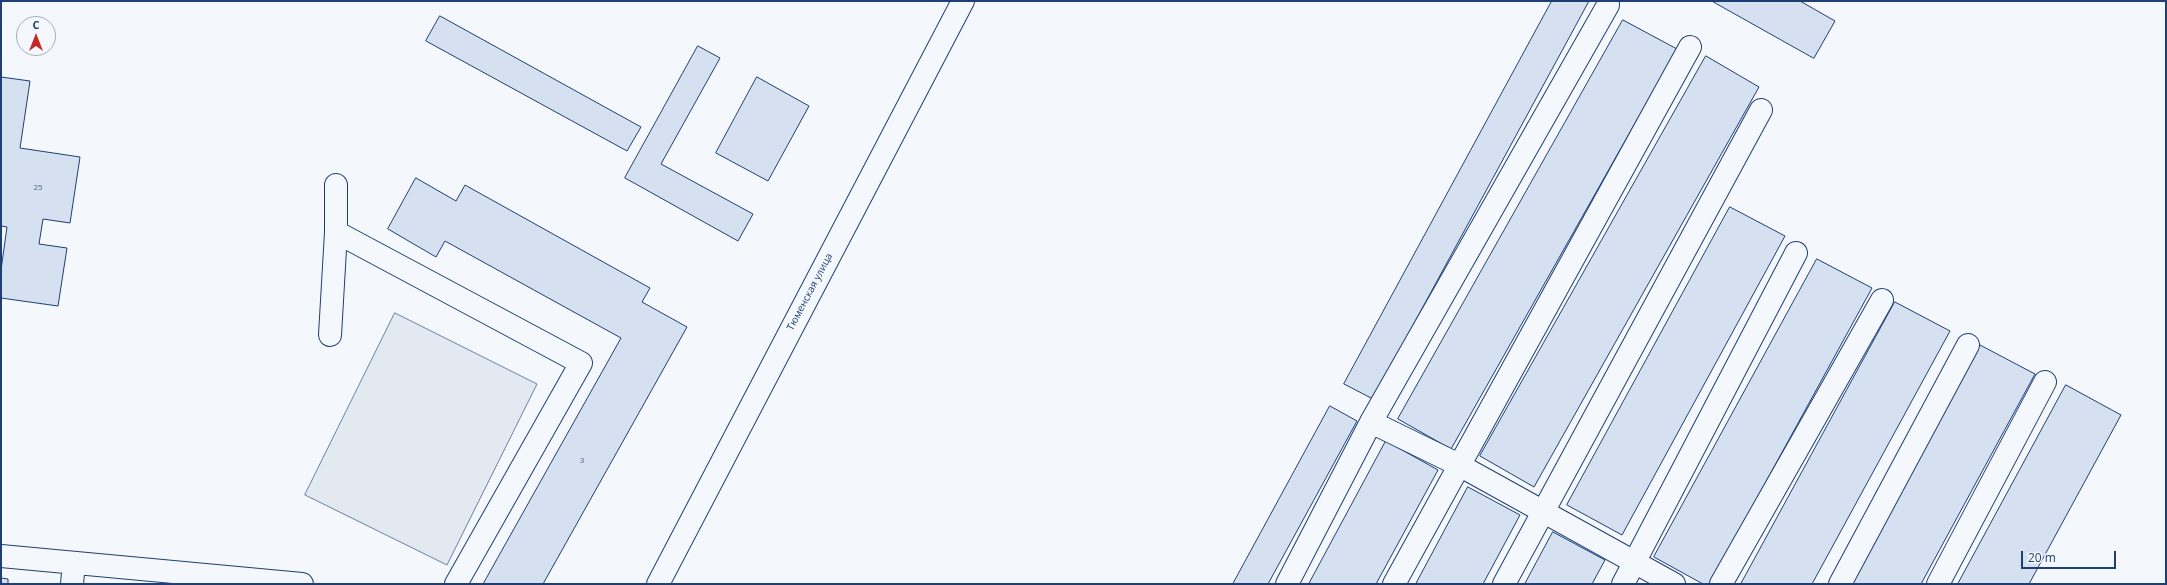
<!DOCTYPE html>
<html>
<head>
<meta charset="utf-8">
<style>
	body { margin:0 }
	#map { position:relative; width:2167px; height:585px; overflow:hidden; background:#f4f7fb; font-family:"Open Sans",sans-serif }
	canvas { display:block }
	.frame { position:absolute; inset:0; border:2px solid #1d3f73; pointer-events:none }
	.north { position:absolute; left:16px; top:16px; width:40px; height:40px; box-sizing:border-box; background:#f4f7fb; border:1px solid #9eadc5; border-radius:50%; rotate:0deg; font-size:11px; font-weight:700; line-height:16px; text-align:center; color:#1d3f73 }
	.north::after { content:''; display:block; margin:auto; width:14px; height:18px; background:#c62828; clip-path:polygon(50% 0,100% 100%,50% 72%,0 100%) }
	.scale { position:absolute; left:2021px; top:551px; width:95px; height:18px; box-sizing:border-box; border:2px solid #1d3f73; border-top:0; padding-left:5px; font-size:12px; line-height:14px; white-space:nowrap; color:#1d3f73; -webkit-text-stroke:3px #f4f7fb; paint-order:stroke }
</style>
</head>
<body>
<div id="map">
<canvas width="2167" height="585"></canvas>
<div class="frame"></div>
<div class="north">С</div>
<div class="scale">20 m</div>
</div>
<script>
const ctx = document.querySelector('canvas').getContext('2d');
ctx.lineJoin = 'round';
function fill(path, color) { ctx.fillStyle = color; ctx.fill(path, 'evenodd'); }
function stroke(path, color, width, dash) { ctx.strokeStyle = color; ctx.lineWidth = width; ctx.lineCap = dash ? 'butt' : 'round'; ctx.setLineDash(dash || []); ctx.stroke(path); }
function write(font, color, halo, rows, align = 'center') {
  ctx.font = font + ' "Open Sans",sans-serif'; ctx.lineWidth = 3; ctx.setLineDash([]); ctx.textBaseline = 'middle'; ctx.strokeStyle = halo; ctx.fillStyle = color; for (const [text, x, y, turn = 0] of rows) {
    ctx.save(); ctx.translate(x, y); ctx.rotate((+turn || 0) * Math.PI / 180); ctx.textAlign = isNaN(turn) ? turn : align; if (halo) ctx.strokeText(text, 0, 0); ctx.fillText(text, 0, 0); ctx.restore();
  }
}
const green = new Path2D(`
	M 395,313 L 537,384 L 447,565 L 305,495 Z`);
const building = new Path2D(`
	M 1552,1 L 1589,1 L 1373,399 L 1344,384 Z
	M 1712,1 L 1800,1 L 1835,21 L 1814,58 Z
	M 440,16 L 641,127 L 627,151 L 426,41 Z
	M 1623,20 L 1677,49 L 1451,449 L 1398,419 Z
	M 698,46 L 720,58 L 661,164 L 753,214 L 738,241 L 625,178 Z
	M 1706,56 L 1759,87 L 1534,487 L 1480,456 Z
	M 1,77 L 30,81 L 20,148 L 80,157 L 70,223 L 43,219 L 39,244 L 67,248 L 58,306 L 1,298 L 1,270 L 7,227 L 1,226 Z
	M 757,77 L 809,106 L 768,181 L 716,153 Z
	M 416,178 L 456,201 L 465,185 L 650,288 L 642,302 L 687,327 L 543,584 L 483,584 L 621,338 L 445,241 L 436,257 L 388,229 Z
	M 1730,207 L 1785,236 L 1622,535 L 1567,505 Z
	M 1817,259 L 1872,288 L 1710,584 L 1703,584 L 1654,557 Z
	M 1895,302 L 1950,331 L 1812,584 L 1741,584 Z
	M 1980,345 L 2035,374 L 1921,584 L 1850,584 Z
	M 2066,385 L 2121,415 L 2029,584 L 1958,584 Z
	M 1330,406 L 1357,421 L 1268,584 L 1233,584 Z
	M 1386,441 L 1438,470 L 1376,584 L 1309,584 Z
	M 1468,487 L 1520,515 L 1483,584 L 1416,584 Z
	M 1553,532 L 1605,560 L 1592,584 L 1525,584 Z
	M 1,578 L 8,579 L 8,584 L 1,584 Z`);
const minor = new Path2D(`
	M 1608,5 L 1371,422 L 1459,465 L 1674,584
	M 336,185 L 336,232 L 581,363 L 456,584
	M 330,335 L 336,232
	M 1,556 L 302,584
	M 72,584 L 74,563
	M 658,584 L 963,1
	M 1287,584 L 1371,422
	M 1394,584 L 1690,47
	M 1504,584 L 1761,110
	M 1623,584 L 1796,253
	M 1721,584 L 1882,300
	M 1840,584 L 1968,345
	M 1938,584 L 2045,382`);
const numberNames = [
	["25",38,188],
	["3",582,461]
];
const streetNames = [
	["Тюменская улица",810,292,-62]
];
fill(green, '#e3e9f0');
stroke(green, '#687fa3', 1);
fill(building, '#d5e0f0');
stroke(building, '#1d3f73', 1);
stroke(minor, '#1d3f73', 24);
stroke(minor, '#f4f7fb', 22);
write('8px', '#4b6792', null, numberNames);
write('10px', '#1d3f73', '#f4f7fb', streetNames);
</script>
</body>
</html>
